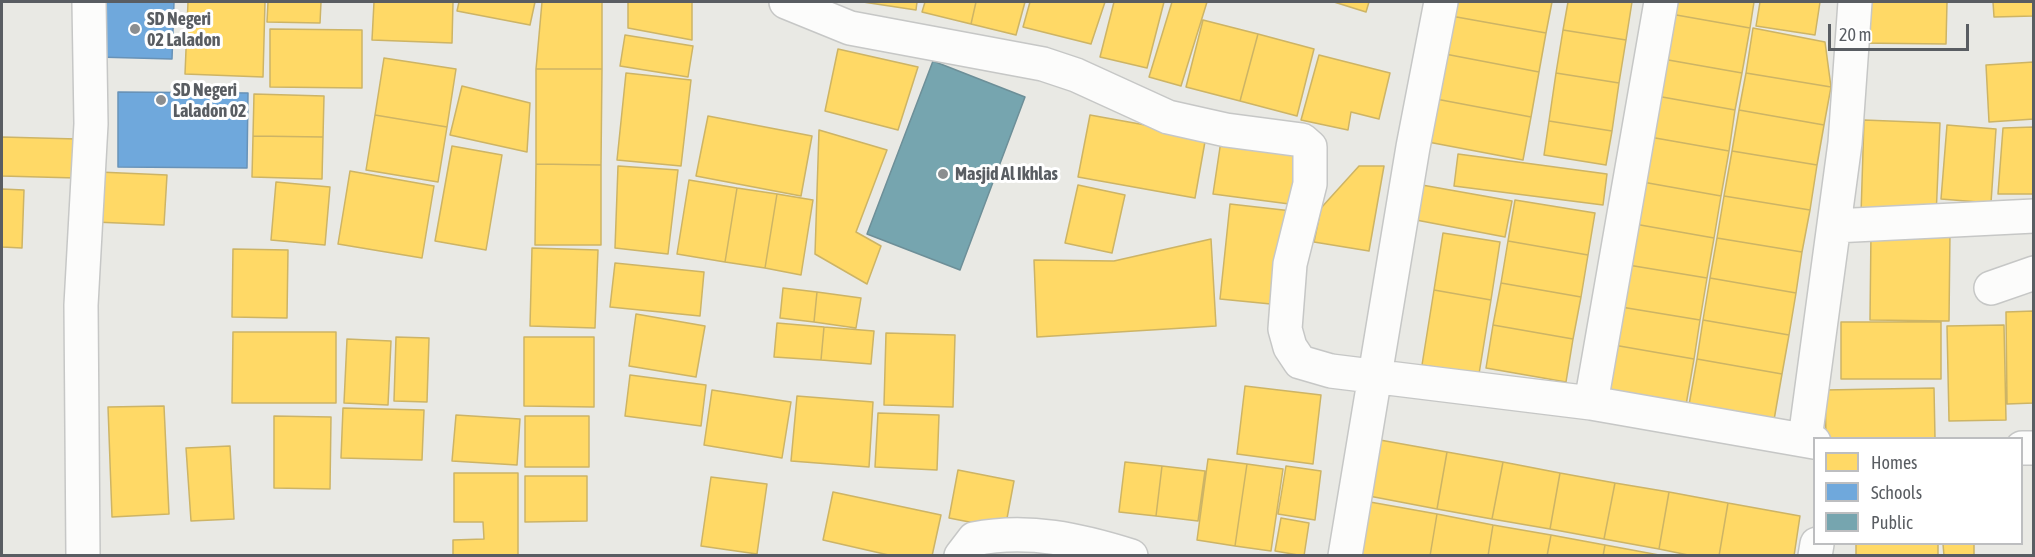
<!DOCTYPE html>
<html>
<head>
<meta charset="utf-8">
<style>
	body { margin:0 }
	#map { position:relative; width:2035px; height:557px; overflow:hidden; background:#e9e9e4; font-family:"Asap Condensed",sans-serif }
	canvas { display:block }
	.frame { position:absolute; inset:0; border:3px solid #595d62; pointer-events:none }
	.legend { position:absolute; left:1813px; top:437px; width:210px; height:108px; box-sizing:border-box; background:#fff; border:2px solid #bdbec0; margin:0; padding:8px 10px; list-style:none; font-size:18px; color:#595d62 }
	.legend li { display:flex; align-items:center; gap:12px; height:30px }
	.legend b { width:30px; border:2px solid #bdbec0 }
	.scale { position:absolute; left:1828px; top:24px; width:141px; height:27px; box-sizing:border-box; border:3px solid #595d62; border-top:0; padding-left:8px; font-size:18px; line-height:21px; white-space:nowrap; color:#595d62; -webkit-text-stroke:4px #fff; paint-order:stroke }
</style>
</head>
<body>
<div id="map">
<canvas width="2035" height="557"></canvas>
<div class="frame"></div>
<ul class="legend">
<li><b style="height:16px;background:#ffd966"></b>Homes</li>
<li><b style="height:16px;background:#6fa8dc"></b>Schools</li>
<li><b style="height:16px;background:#76a5af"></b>Public</li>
</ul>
<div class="scale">20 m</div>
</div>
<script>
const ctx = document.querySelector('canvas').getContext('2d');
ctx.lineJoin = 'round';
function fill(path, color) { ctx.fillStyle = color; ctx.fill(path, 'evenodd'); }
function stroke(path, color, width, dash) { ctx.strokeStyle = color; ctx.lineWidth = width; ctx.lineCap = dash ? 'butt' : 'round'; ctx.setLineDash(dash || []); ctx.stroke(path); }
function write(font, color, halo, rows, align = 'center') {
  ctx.font = font + ' "Asap Condensed",sans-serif'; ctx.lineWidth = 6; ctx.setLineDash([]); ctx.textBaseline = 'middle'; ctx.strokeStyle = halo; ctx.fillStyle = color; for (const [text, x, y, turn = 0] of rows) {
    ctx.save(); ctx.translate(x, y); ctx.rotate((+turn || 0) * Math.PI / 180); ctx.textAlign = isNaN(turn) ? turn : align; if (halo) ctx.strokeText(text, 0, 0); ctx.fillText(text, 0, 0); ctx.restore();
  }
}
const homes = new Path2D(`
	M 188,2 L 265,2 L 263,77 L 185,74 Z
	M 268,2 L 321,2 L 320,23 L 267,22 Z
	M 374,2 L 453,2 L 452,43 L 372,40 Z
	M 459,2 L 535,2 L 530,25 L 457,11 Z
	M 542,2 L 602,2 L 602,69 L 536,69 Z
	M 628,2 L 692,2 L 692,40 L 628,28 Z
	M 863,2 L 917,2 L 916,10 Z
	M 925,2 L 976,2 L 971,24 L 922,12 Z
	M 976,2 L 1025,2 L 1016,35 L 971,24 Z
	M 1030,2 L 1105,2 L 1091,44 L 1023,27 Z
	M 1114,2 L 1164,2 L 1147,68 L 1100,57 Z
	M 1172,2 L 1207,2 L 1181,86 L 1149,77 Z
	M 1334,2 L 1369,2 L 1366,12 Z
	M 1454,2 L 1552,2 L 1546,33 L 1451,16 Z
	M 1568,2 L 1632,2 L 1626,40 L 1563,30 Z
	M 1667,2 L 1754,2 L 1750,28 L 1665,13 Z
	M 1760,2 L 1820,2 L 1815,35 L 1756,26 Z
	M 1859,2 L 1947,2 L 1946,44 L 1858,43 Z
	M 1993,2 L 2034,2 L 2034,16 L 1994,17 Z
	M 1665,13 L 1750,28 L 1742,73 L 1657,58 Z
	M 1451,16 L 1546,33 L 1539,72 L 1445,54 Z
	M 1203,20 L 1258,34 L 1240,101 L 1186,87 Z
	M 1753,28 L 1825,42 L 1831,87 L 1746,73 Z
	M 270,29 L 362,30 L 362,88 L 270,87 Z
	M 1563,30 L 1626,40 L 1619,83 L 1556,73 Z
	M 1258,34 L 1314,49 L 1297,116 L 1240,101 Z
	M 625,35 L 693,46 L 688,77 L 620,66 Z
	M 838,49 L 918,67 L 898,130 L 825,111 Z
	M 1445,54 L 1539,72 L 1531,117 L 1436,99 Z
	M 1319,55 L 1390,73 L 1379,119 L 1351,112 L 1348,130 L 1301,120 Z
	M 384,58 L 456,69 L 447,127 L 375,115 Z
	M 1657,58 L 1742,73 L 1735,110 L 1651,95 Z
	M 2034,62 L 2034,119 L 1989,122 L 1986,65 Z
	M 536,69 L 602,69 L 601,165 L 536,164 Z
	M 626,73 L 691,80 L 681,166 L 617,160 Z
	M 1556,73 L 1619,83 L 1612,131 L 1549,121 Z
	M 1746,73 L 1831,87 L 1824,125 L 1739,110 Z
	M 462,86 L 530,103 L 527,152 L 450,135 Z
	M 254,94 L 324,96 L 323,137 L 253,136 Z
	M 1651,95 L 1735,110 L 1729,151 L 1644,136 Z
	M 1436,99 L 1531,117 L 1523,160 L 1428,142 Z
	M 1739,110 L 1824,125 L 1817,165 L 1732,151 Z
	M 375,115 L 447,127 L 438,182 L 366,170 Z
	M 1090,115 L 1206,136 L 1195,198 L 1078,177 Z
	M 708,116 L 812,136 L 801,196 L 696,176 Z
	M 1864,120 L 1940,123 L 1936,217 L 1861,214 Z
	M 1549,121 L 1612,131 L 1606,165 L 1544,155 Z
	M 1947,125 L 1996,129 L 1991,203 L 1941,199 Z
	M 2034,127 L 2034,194 L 1998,194 L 2003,128 Z
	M 819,130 L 887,150 L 856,232 L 881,246 L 867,284 L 815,254 Z
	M 1222,134 L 1306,146 L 1297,205 L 1213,194 Z
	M 253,136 L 323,137 L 322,179 L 252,177 Z
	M 1644,136 L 1729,151 L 1721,196 L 1637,181 Z
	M 2,137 L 77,139 L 76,178 L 2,176 Z
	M 452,146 L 502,155 L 486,250 L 435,241 Z
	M 1732,151 L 1817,165 L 1810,210 L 1724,196 Z
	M 1458,154 L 1607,174 L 1603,205 L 1454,186 Z
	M 536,164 L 601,165 L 601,245 L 535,245 Z
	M 618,166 L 678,170 L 668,254 L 615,248 Z
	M 1359,166 L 1384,166 L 1369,251 L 1314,242 L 1321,208 Z
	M 350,171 L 434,186 L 422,258 L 338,244 Z
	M 99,172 L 167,175 L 164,225 L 95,222 Z
	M 689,180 L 737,188 L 725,262 L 677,254 Z
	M 1637,181 L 1721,196 L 1714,238 L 1629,223 Z
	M 276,182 L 330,187 L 325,245 L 271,240 Z
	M 1078,185 L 1125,195 L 1112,253 L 1065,243 Z
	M 1422,185 L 1512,201 L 1505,237 L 1416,220 Z
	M 737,188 L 777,194 L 765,268 L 725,262 Z
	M 2,189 L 24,190 L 22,248 L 2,247 Z
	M 777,194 L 813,200 L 801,275 L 765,268 Z
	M 1724,196 L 1810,210 L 1802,252 L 1717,238 Z
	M 1515,200 L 1595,213 L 1588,255 L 1508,241 Z
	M 1230,204 L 1292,211 L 1281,305 L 1220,299 Z
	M 1629,223 L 1714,238 L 1707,278 L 1622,264 Z
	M 1871,231 L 1950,232 L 1949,321 L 1870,320 Z
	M 1443,233 L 1500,242 L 1491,300 L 1434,290 Z
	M 1717,238 L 1802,252 L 1796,293 L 1710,278 Z
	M 1211,239 L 1216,326 L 1037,337 L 1034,260 L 1114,261 Z
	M 1508,241 L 1588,255 L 1581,297 L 1501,283 Z
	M 532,248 L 598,250 L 595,328 L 530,326 Z
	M 233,249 L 288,250 L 287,318 L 232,317 Z
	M 615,263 L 704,272 L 700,316 L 610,307 Z
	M 1622,264 L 1707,278 L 1700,320 L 1615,306 Z
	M 1710,278 L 1796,293 L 1789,335 L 1703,320 Z
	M 1501,283 L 1581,297 L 1573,339 L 1493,325 Z
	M 783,288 L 817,292 L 814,322 L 780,318 Z
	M 1434,290 L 1491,300 L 1479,374 L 1422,365 Z
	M 817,292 L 861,298 L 856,328 L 814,322 Z
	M 1615,306 L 1700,320 L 1694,359 L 1608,344 Z
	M 2034,311 L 2034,403 L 2007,404 L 2006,312 Z
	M 636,314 L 705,326 L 696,377 L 629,366 Z
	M 1703,320 L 1789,335 L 1782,374 L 1697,359 Z
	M 1841,322 L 1941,322 L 1941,379 L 1841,379 Z
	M 777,323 L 824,327 L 821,360 L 774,357 Z
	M 1493,325 L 1573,339 L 1566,382 L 1486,368 Z
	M 2004,325 L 2006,420 L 1949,421 L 1947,326 Z
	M 824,327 L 874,331 L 871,364 L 821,360 Z
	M 233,332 L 336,332 L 336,403 L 232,403 Z
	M 886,333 L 955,335 L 953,407 L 884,405 Z
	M 396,337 L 429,338 L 427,402 L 394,401 Z
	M 524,337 L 594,337 L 594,407 L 524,406 Z
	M 347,339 L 391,341 L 388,405 L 344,403 Z
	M 1608,344 L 1694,359 L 1686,405 L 1600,391 Z
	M 1697,359 L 1782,374 L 1774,420 L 1689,405 Z
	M 630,375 L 706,385 L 701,426 L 625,416 Z
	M 1245,386 L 1321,395 L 1313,464 L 1237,454 Z
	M 1934,388 L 1935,438 L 1826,438 L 1825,390 Z
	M 712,390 L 791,402 L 782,458 L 704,445 Z
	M 797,396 L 873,402 L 869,467 L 791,461 Z
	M 164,406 L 169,514 L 112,517 L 108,407 Z
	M 343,408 L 424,410 L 422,460 L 341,458 Z
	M 878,413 L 939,415 L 937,470 L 875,467 Z
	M 456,415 L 520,419 L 517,465 L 452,461 Z
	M 274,416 L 331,417 L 330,489 L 274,488 Z
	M 525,416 L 589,416 L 589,467 L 525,467 Z
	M 1380,440 L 1447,452 L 1437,509 L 1369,496 Z
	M 230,446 L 234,519 L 191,521 L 186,448 Z
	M 1447,452 L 1503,462 L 1492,519 L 1437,509 Z
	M 1208,459 L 1247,464 L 1235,546 L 1197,540 Z
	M 1125,462 L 1162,466 L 1156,516 L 1119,512 Z
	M 1503,462 L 1560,473 L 1550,529 L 1492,519 Z
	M 1247,464 L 1283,469 L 1271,551 L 1235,546 Z
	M 1162,466 L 1205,471 L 1198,521 L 1156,516 Z
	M 1286,466 L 1321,471 L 1315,520 L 1278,514 Z
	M 958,470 L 1014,481 L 1005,529 L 949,518 Z
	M 454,473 L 518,473 L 518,556 L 453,556 L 453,540 L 484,539 L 483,522 L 454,522 Z
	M 1560,473 L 1615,483 L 1604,539 L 1550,529 Z
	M 525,476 L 587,476 L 587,521 L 525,522 Z
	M 711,477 L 767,484 L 757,554 L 701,546 Z
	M 1615,483 L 1669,492 L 1659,549 L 1604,539 Z
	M 833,492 L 941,515 L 932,556 L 893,556 L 823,540 Z
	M 1669,492 L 1728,503 L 1719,556 L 1693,556 L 1659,549 Z
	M 1370,502 L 1437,514 L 1430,556 L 1360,556 Z
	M 1728,503 L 1800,516 L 1794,556 L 1719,556 Z
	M 1437,514 L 1493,525 L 1488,556 L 1430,556 Z
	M 1281,518 L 1309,523 L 1304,556 L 1275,551 Z
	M 1493,525 L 1551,535 L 1547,556 L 1488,556 Z
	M 1551,535 L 1605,545 L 1603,556 L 1547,556 Z
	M 1856,544 L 1938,544 L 1938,556 L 1856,556 Z
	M 1943,544 L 1974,544 L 1974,556 L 1944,556 Z
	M 1605,545 L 1659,555 L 1659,556 L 1603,556 Z`);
const schools = new Path2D(`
	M 98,2 L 174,2 L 172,59 L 97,57 Z
	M 118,92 L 248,93 L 247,168 L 118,167 Z`);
const public = new Path2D(`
	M 933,61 L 1025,97 L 960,270 L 867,234 Z`);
const minor = new Path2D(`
	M 786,2 L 850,28 L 1043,64 L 1076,75 L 1168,117 L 1226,130 L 1302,140 L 1310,147 L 1310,184 L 1290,264 L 1285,329 L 1290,347 L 1300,362 L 1331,371 L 1591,403 L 1814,442
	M 1834,226 L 2034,216
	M 1991,288 L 2034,273
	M 1591,403 L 1661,2
	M 1805,439 L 1845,143 L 1855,2
	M 2022,448 L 2034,448
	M 83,556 L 81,305 L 91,124 L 89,2
	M 961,556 L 974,539 C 1028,528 1080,540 1131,556
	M 1345,556 L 1413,147 L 1441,2
	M 1815,556 L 1817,544`);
const markers = [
	[135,29,6,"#8b8e90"],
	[161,100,6,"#8b8e90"],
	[943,174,6,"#8b8e90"]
];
const poiNames = [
	["SD Negeri",147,19],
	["02 Laladon",147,40],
	["SD Negeri",173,90],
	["Laladon 02",173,111],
	["Masjid Al Ikhlas",955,174]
];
fill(homes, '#ffd966');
stroke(homes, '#cdb465', 1.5);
fill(schools, '#6fa8dc');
stroke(schools, '#6892b7', 1.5);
fill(public, '#76a5af');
stroke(public, '#6d8f98', 1.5);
stroke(minor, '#c6c7c6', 36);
stroke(minor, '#fcfcfb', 33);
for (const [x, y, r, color] of markers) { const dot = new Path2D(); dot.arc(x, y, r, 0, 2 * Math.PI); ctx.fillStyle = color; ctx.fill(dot); stroke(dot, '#fff', 2); }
write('bold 18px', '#595d62', '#fff', poiNames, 'left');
</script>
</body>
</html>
